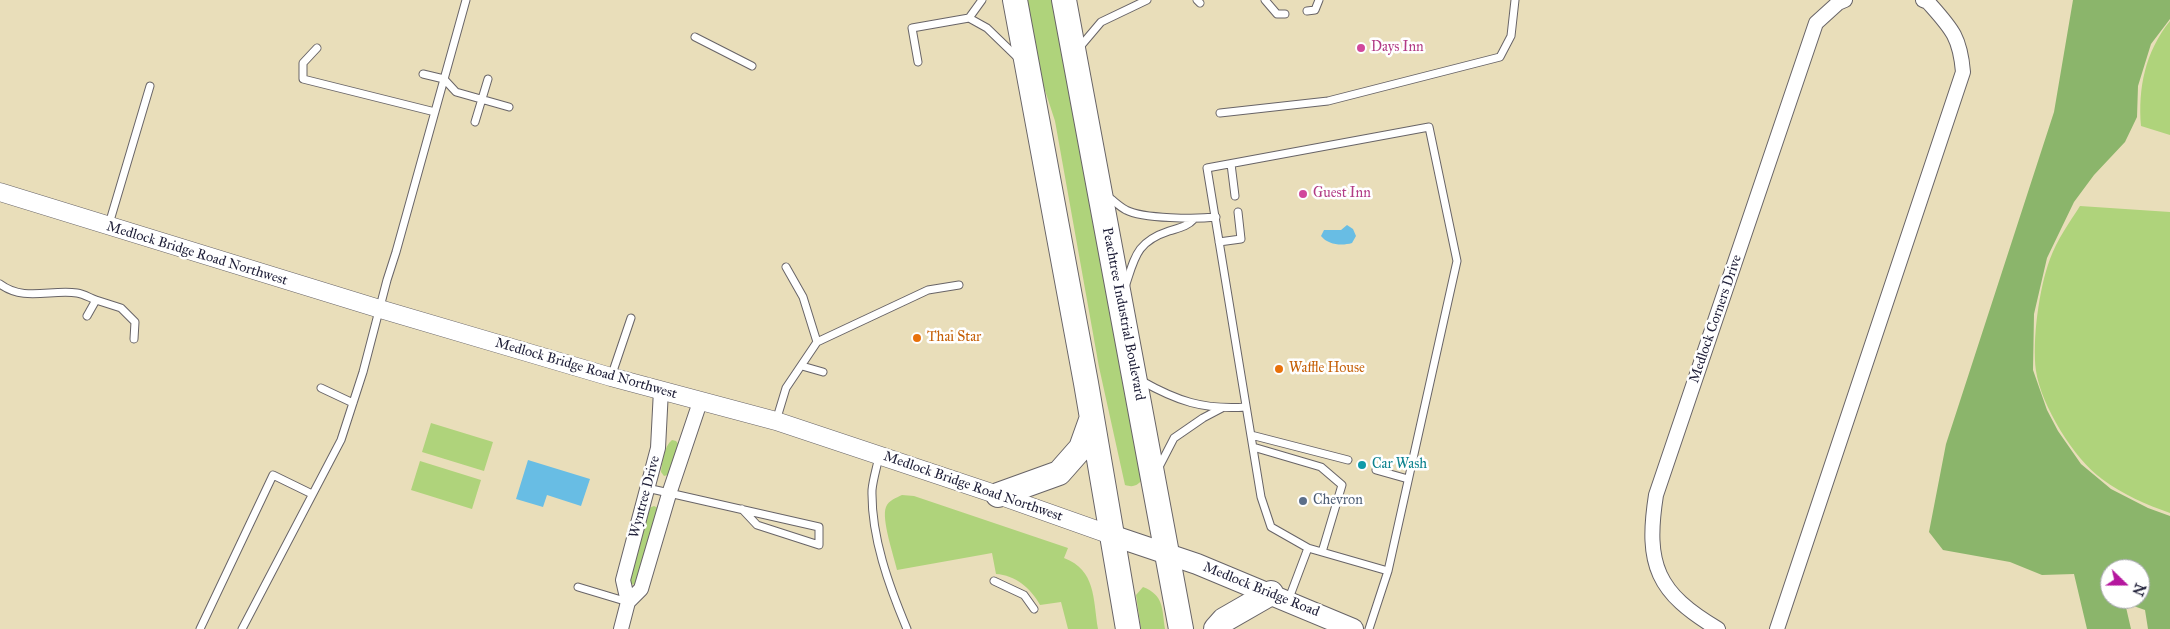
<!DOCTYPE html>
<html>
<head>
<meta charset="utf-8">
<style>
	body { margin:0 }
	#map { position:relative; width:2170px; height:629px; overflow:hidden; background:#e9deba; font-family:"IM FELL Great Primer",serif }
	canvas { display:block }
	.north { position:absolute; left:2100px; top:559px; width:50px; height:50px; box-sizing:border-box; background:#fff; border:1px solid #a7a7b1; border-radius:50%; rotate:112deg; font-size:14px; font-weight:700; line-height:20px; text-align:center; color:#22223b }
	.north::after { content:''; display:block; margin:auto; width:18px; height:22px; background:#b5179e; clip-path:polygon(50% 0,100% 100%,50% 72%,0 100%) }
</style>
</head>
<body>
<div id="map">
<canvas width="2170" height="629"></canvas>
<div class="north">N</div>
</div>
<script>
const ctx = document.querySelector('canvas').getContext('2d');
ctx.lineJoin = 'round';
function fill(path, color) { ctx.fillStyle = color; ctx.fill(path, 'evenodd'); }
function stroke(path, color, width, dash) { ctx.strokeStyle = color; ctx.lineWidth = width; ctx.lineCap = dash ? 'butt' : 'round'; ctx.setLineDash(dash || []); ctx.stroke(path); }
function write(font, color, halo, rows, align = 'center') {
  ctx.font = font + ' "IM FELL Great Primer",serif'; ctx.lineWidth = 5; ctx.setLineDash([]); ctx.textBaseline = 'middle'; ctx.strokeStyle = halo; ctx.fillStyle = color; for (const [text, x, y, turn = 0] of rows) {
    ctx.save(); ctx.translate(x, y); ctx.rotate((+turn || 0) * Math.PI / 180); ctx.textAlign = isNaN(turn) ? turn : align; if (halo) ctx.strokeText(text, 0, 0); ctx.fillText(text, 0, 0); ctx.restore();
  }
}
const green = new Path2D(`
	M 1025,0 L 1055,0 L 1144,478 C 1138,485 1134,488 1125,485 L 1099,367 L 1055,121 L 1037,66 Z
	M 2170,21 L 2170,135 L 2141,126 C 2138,88 2145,52 2170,21 Z
	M 2080,206 L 2170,212 L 2170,513 C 2147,505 2122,494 2102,479 C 2074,459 2041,405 2036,371 C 2032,341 2039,288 2050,259 C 2057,240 2069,223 2080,206 Z
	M 431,423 L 493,442 L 484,471 L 422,452 Z
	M 672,440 L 676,441 L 680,446 L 671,474 L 664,476 L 661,472 C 662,463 664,446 672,440 Z
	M 420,461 L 481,480 L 472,509 L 411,490 Z
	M 902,495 L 914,496 L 1068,548 L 1064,558 C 1096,570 1093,599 1098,629 L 1068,629 L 1061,602 L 1040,605 C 1031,588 1015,575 996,574 L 992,553 L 897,570 C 894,556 881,519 886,507 C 889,500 896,498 902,495 Z
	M 654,506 L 658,508 L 636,585 L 631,584 L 629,582 L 649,508 Z
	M 1143,587 C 1164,595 1162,609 1165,629 L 1141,629 L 1136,595 Z`);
const forest = new Path2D(`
	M 2073,0 L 2170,0 L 2170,19 L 2151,44 L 2138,86 L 2137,117 L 2125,142 L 2094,175 L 2074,202 L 2047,258 L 2034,314 L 2033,370 L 2047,410 L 2058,431 L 2081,464 L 2111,489 L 2148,508 L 2170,516 L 2170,629 L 2148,629 L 2145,610 L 2125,603 L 2131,629 L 2087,629 L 2074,574 L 2042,575 L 2010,562 L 1943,550 L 1929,532 L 1946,444 L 2054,112 ZM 2110,569 L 2140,569 L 2140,599 L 2110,599 Z`);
const water = new Path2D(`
	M 1347,225 L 1353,229 L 1356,236 L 1352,243 C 1342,246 1328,245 1321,236 L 1324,230 L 1341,230 Z
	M 528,460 L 590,479 L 581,506 L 547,495 L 543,507 L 516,499 Z`);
const service = new Path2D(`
	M 1197,0 L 1200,3
	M 1265,0 L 1277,14 L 1285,14
	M 1307,11 L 1315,10 L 1319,0
	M 969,18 L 982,0
	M 695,37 L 752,66
	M 317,48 L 303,63 L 303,79 L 435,112
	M 1079,48 L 1101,22 L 1147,0
	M 918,62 L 912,28 L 969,18 L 987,28 L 1018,58
	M 423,74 L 444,79 L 456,92 L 509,107
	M 1220,113 L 1328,101 L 1500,57 L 1511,36 L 1515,0
	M 475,122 L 488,79
	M 1231,164 L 1235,196
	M 1107,196 C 1113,200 1120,207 1126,210 C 1143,219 1197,219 1216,217
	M 109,224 L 150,86
	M 1219,242 L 1241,239 L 1238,212
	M 0,284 C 24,302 51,289 77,293 C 84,294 90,298 96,300
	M 1125,287 C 1135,257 1136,242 1169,231 C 1178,228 1187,227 1194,219
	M 87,316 L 96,300 L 121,308 L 135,322 L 134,339
	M 817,342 L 928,290 L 959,285
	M 802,366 L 823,372
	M 611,377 L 631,318
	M 1140,380 C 1177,401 1203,410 1246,407
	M 321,388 L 353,403
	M 776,421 L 786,388 L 817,342 L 803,297 L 786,267
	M 1251,435 L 1348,460
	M 1253,447 L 1321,467 L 1342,485 L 1322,552
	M 879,456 C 877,467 873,479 872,490 C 871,537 889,586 907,629
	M 1158,469 L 1174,438 L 1203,418 L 1222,408
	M 1376,470 L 1408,479
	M 647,488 L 819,527 L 819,545 L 757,525 L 742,509
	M 1308,548 L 1388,571
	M 994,581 L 1024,595 L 1034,609
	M 578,587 L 628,602
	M 1288,601 L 1308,548 L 1271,527 L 1261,497 L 1207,168 L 1429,127 L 1457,261 L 1388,571 L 1369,629
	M 200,629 L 273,475 L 312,494
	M 242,629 L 341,440 L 363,372 L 387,280 L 396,252 L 466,0`);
const minor = new Path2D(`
	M 628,602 L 641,589 L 669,494 L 700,402
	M 621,629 L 628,602 L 623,580 L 658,448 L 661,390
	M 1718,629 C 1657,593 1645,565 1656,495 L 1816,23 L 1838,3 L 1845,0
	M 1777,629 L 1963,72 C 1960,36 1951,28 1928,2 L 1923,0`);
const tertiary = new Path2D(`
	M 0,192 L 380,309 L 611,377 L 776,421 L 998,495 L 1111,535`);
const secondary = new Path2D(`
	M 1111,535 L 1197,564 L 1353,629`);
const trunk = new Path2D(`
	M 1015,0 L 1086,383 L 1128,629
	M 1064,0 L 1181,629
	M 998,495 L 1059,473 L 1081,448 L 1091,420
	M 1216,629 L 1224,620 L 1271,593`);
const markers = [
	[1361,48,5,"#d1479c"],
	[1303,194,5,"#d1479c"],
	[917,338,5,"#e8710a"],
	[1279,369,5,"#e8710a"],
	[1362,465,5,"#0f9aa8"],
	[1303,501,5,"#5c6f8a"]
];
const hotelNames = [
	["Days Inn",1371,48],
	["Guest Inn",1313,194]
];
const streetNames = [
	["Medlock Bridge Road Northwest",197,254,17],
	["Peachtree Industrial Boulevard",1123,314,79],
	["Medlock Corners Drive",1716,319,-71],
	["Medlock Bridge Road Northwest",586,369,16],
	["Medlock Bridge Road Northwest",973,487,19],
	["Wyntree Drive",645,497,-75],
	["Medlock Bridge Road",1261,590,22]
];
const foodNames = [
	["Thai Star",927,338],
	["Waffle House",1289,369]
];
const cultureNames = [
	["Car Wash",1372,465]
];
const serviceNames = [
	["Chevron",1313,501]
];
fill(green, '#afd37b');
fill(forest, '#8bb56b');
fill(water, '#68bde4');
stroke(service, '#686467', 9);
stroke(minor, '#686467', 16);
stroke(tertiary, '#686467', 19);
stroke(secondary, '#686467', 22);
stroke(trunk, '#686467', 26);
stroke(service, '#fff', 7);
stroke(minor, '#fff', 14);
stroke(tertiary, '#fff', 18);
stroke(secondary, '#fff', 20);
stroke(trunk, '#fff', 24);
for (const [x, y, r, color] of markers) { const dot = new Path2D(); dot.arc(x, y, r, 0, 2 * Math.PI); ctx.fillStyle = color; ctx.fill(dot); stroke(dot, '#fff', 2); }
write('14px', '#b23c85', '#fff', hotelNames, 'left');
write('14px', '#22223b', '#fff', streetNames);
write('14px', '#c56008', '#fff', foodNames, 'left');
write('14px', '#0d838f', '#fff', cultureNames, 'left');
write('14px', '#4e5e75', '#fff', serviceNames, 'left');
</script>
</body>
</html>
